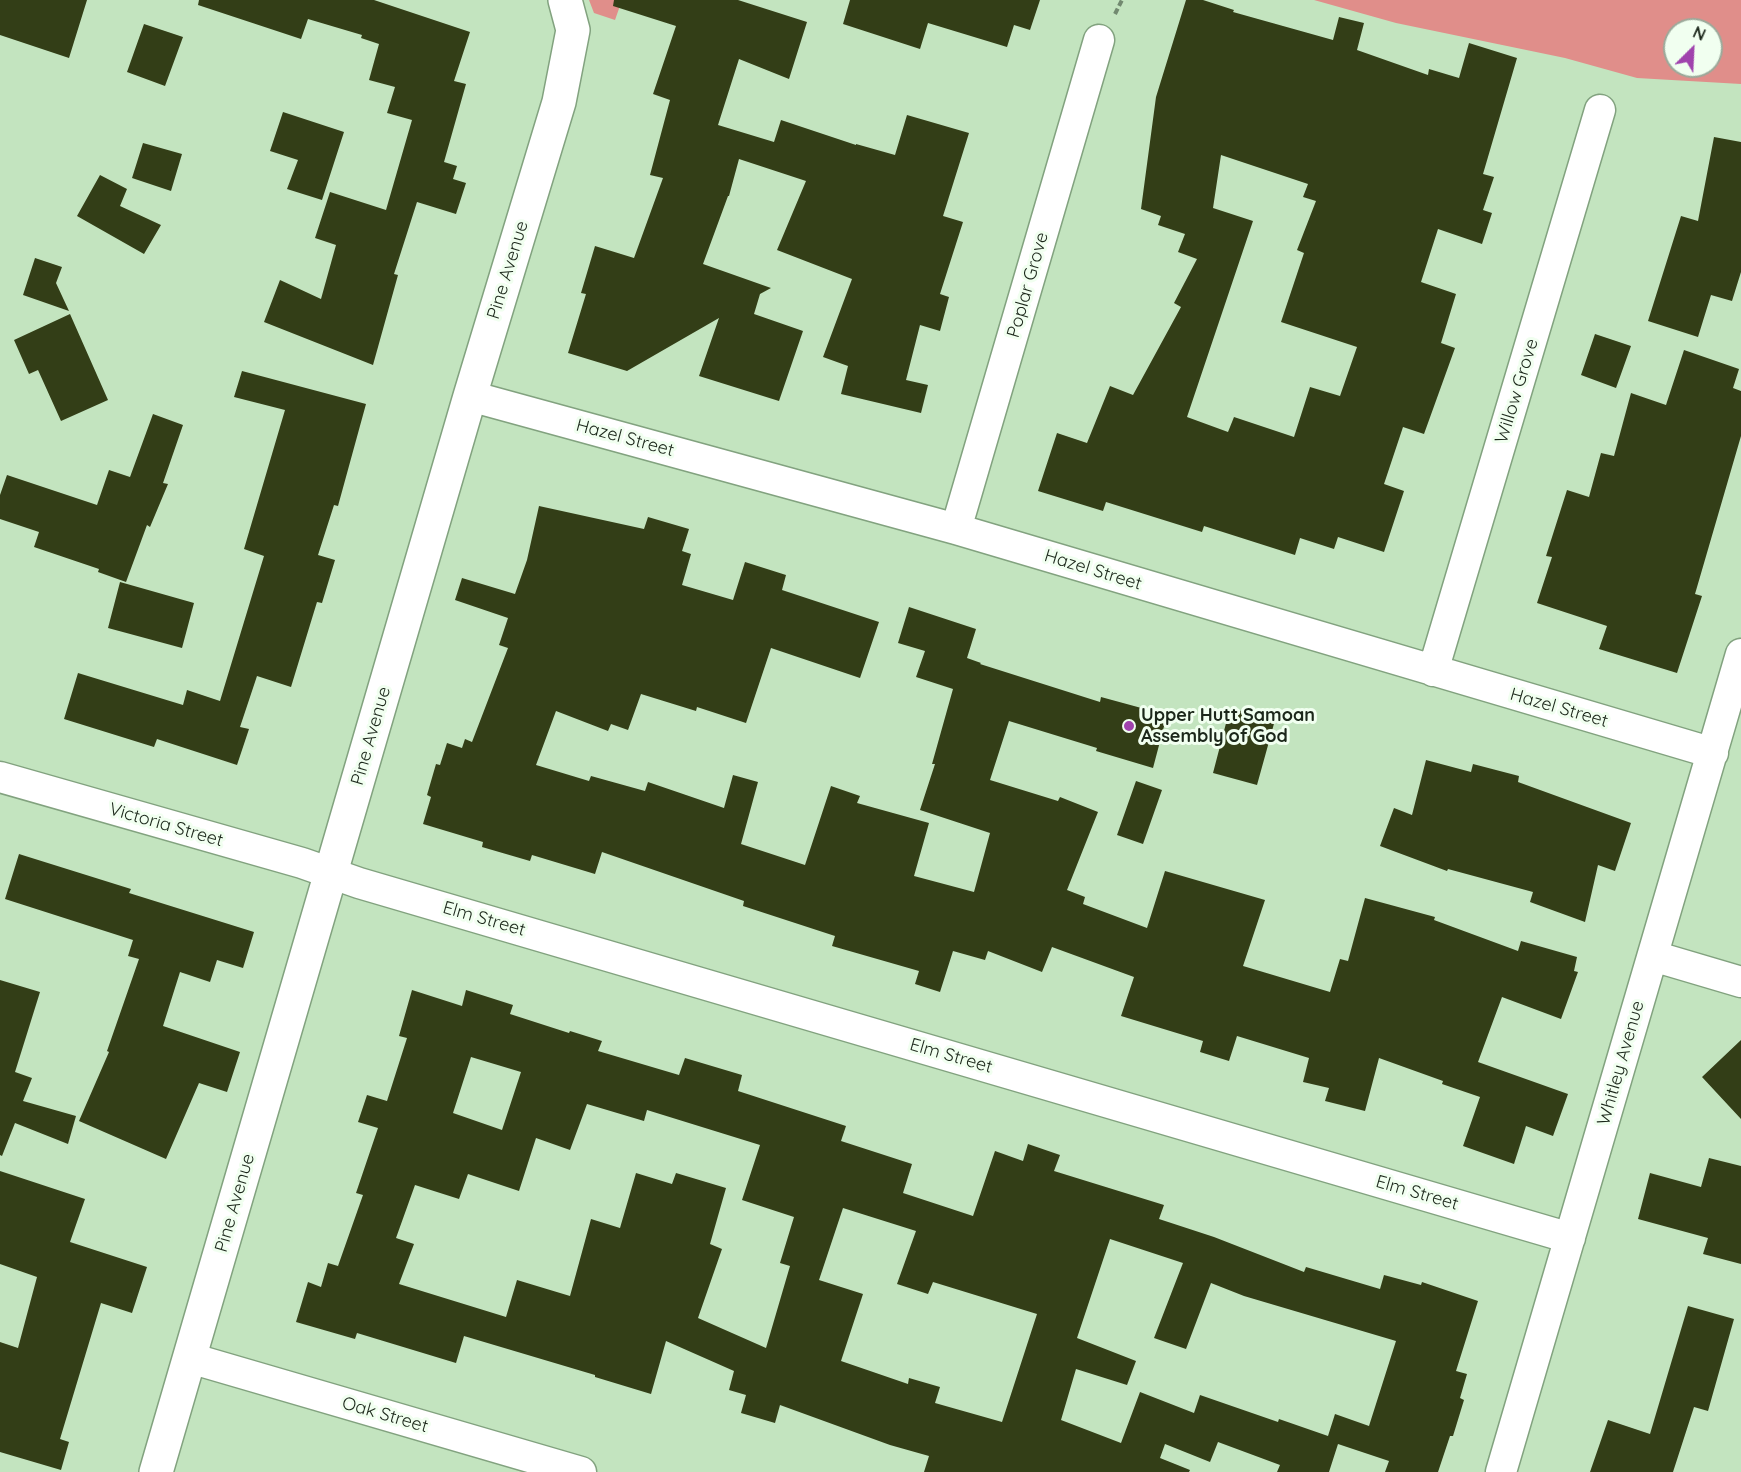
<!DOCTYPE html>
<html>
<head>
<meta charset="utf-8">
<style>
	body { margin:0 }
	#map { position:relative; width:1741px; height:1472px; overflow:hidden; background:#c3e4bf; font-family:Quicksand,sans-serif }
	canvas { display:block }
	.north { position:absolute; left:1663px; top:18px; width:60px; height:60px; box-sizing:border-box; background:#f1fff0; border:2px solid #9ba99a; border-radius:50%; rotate:24deg; font-size:16px; font-weight:700; line-height:24px; text-align:center; color:#1b271a }
	.north::after { content:''; display:block; margin:auto; width:21px; height:27px; background:#a043ad; clip-path:polygon(50% 0,100% 100%,50% 72%,0 100%) }
</style>
</head>
<body>
<div id="map">
<canvas width="1741" height="1472"></canvas>
<div class="north">N</div>
</div>
<script>
const ctx = document.querySelector('canvas').getContext('2d');
ctx.lineJoin = 'round';
function fill(path, color) { ctx.fillStyle = color; ctx.fill(path, 'evenodd'); }
function stroke(path, color, width, dash) { ctx.strokeStyle = color; ctx.lineWidth = width; ctx.lineCap = dash ? 'butt' : 'round'; ctx.setLineDash(dash || []); ctx.stroke(path); }
function write(font, color, halo, rows, align = 'center') {
  ctx.font = font + ' Quicksand,sans-serif'; ctx.lineWidth = 6; ctx.setLineDash([]); ctx.textBaseline = 'middle'; ctx.strokeStyle = halo; ctx.fillStyle = color; for (const [text, x, y, turn = 0] of rows) {
    ctx.save(); ctx.translate(x, y); ctx.rotate((+turn || 0) * Math.PI / 180); ctx.textAlign = isNaN(turn) ? turn : align; if (halo) ctx.strokeText(text, 0, 0); ctx.fillText(text, 0, 0); ctx.restore();
  }
}
const green = new Path2D(`
	M 589,0 L 622,0 L 615,20 L 594,13 Z
	M 1314,0 L 1741,0 L 1741,84 L 1637,78 L 1565,58 L 1396,23 ZM 1675,30 L 1711,30 L 1711,66 L 1675,66 Z`);
const building = new Path2D(`
	M 0,0 L 87,0 L 69,58 L 0,35 Z
	M 199,0 L 374,0 L 470,32 L 454,81 L 466,84 L 444,162 L 457,166 L 453,179 L 466,183 L 456,214 L 417,202 L 394,274 L 398,275 L 373,365 L 264,322 L 280,280 L 321,299 L 336,245 L 315,238 L 330,192 L 386,210 L 412,120 L 387,113 L 395,87 L 369,80 L 379,44 L 361,38 L 362,35 L 308,19 L 301,39 L 198,5 Z
	M 614,0 L 738,0 L 807,22 L 789,79 L 739,59 L 718,125 L 774,142 L 781,120 L 856,145 L 856,144 L 895,155 L 907,115 L 969,133 L 943,216 L 963,222 L 940,294 L 949,297 L 940,331 L 920,325 L 906,380 L 928,385 L 921,413 L 841,394 L 848,366 L 823,357 L 852,279 L 777,250 L 806,181 L 739,159 L 729,196 L 728,196 L 703,264 L 771,288 L 760,294 L 754,314 L 803,331 L 779,401 L 699,376 L 719,318 L 627,371 L 568,353 L 586,294 L 581,293 L 595,246 L 634,258 L 663,178 L 650,175 L 670,100 L 653,94 L 676,26 L 613,6 Z
	M 850,0 L 1040,0 L 1030,30 L 1014,25 L 1007,47 L 928,23 L 920,49 L 843,24 Z
	M 1186,0 L 1203,0 L 1234,10 L 1233,12 L 1333,40 L 1339,17 L 1364,23 L 1357,50 L 1428,75 L 1429,69 L 1459,78 L 1469,43 L 1517,58 L 1483,174 L 1494,177 L 1483,210 L 1492,213 L 1482,244 L 1438,229 L 1421,282 L 1456,294 L 1441,343 L 1455,348 L 1424,434 L 1403,427 L 1384,484 L 1404,491 L 1384,552 L 1338,537 L 1334,549 L 1300,538 L 1295,555 L 1204,526 L 1202,532 L 1106,502 L 1103,511 L 1038,491 L 1057,433 L 1087,443 L 1110,386 L 1133,395 L 1181,307 L 1174,303 L 1197,259 L 1178,252 L 1185,234 L 1158,225 L 1161,216 L 1141,209 L 1156,97 ZM 1221,155 L 1308,184 L 1303,197 L 1316,201 L 1297,250 L 1304,253 L 1281,322 L 1357,347 L 1340,396 L 1310,387 L 1294,437 L 1234,417 L 1228,432 L 1187,417 L 1253,221 L 1213,208 Z
	M 144,24 L 183,37 L 165,86 L 127,72 Z
	M 283,112 L 344,132 L 322,200 L 287,189 L 298,160 L 270,151 Z
	M 1714,137 L 1741,142 L 1741,272 L 1732,301 L 1711,295 L 1698,337 L 1648,321 L 1681,216 L 1698,221 Z
	M 143,143 L 182,154 L 171,191 L 132,178 Z
	M 100,175 L 127,189 L 120,206 L 161,225 L 144,254 L 77,216 Z
	M 35,258 L 62,267 L 56,283 L 69,311 L 23,295 Z
	M 70,314 L 108,400 L 61,421 L 38,370 L 29,374 L 14,340 Z
	M 1595,334 L 1631,346 L 1616,388 L 1581,375 Z
	M 1684,350 L 1739,369 L 1733,388 L 1741,391 L 1741,436 L 1695,594 L 1702,596 L 1677,673 L 1599,649 L 1607,626 L 1537,603 L 1552,557 L 1546,556 L 1567,490 L 1589,497 L 1601,453 L 1614,456 L 1631,393 L 1666,405 Z
	M 242,371 L 366,404 L 338,506 L 334,505 L 318,555 L 335,560 L 322,603 L 317,602 L 291,687 L 257,676 L 240,727 L 249,729 L 237,765 L 157,739 L 154,747 L 64,719 L 78,673 L 183,705 L 187,690 L 220,701 L 264,556 L 244,549 L 285,410 L 234,397 Z
	M 153,414 L 183,425 L 163,483 L 168,484 L 150,527 L 147,525 L 126,582 L 98,572 L 99,569 L 34,547 L 39,532 L 0,519 L 0,495 L 7,475 L 97,505 L 109,470 L 130,477 Z
	M 539,506 L 644,529 L 648,517 L 689,529 L 682,551 L 691,554 L 682,585 L 733,600 L 745,562 L 786,575 L 782,590 L 879,622 L 860,678 L 771,648 L 746,723 L 697,707 L 696,711 L 641,694 L 628,730 L 611,724 L 608,731 L 556,711 L 536,765 L 589,781 L 591,776 L 645,791 L 648,782 L 724,808 L 733,775 L 758,782 L 741,844 L 805,865 L 831,786 L 860,796 L 857,803 L 929,823 L 914,876 L 974,892 L 990,833 L 920,810 L 935,764 L 932,764 L 953,689 L 916,677 L 925,651 L 898,643 L 909,607 L 976,629 L 967,658 L 981,663 L 980,664 L 1100,702 L 1101,697 L 1167,715 L 1153,768 L 1096,751 L 1097,748 L 1009,721 L 990,780 L 1058,801 L 1060,797 L 1098,812 L 1067,890 L 1085,897 L 1083,904 L 1147,928 L 1165,871 L 1265,900 L 1243,966 L 1330,992 L 1340,959 L 1348,961 L 1365,898 L 1435,917 L 1434,920 L 1518,951 L 1521,941 L 1577,957 L 1574,971 L 1578,972 L 1561,1019 L 1502,997 L 1478,1062 L 1568,1094 L 1553,1136 L 1526,1126 L 1514,1164 L 1463,1146 L 1480,1097 L 1442,1084 L 1443,1081 L 1379,1058 L 1365,1111 L 1325,1101 L 1329,1088 L 1303,1082 L 1309,1058 L 1237,1036 L 1229,1061 L 1200,1052 L 1203,1041 L 1121,1016 L 1134,977 L 1052,947 L 1042,972 L 988,951 L 985,960 L 953,951 L 940,992 L 915,984 L 919,971 L 832,946 L 835,936 L 743,906 L 744,901 L 602,852 L 595,874 L 532,855 L 530,861 L 482,847 L 483,842 L 423,824 L 431,797 L 427,795 L 436,764 L 440,765 L 447,743 L 462,748 L 465,739 L 472,742 L 508,648 L 499,645 L 508,618 L 455,600 L 462,578 L 515,594 L 527,560 Z
	M 120,582 L 194,603 L 182,648 L 108,628 Z
	M 1230,708 L 1275,720 L 1257,785 L 1213,773 Z
	M 1426,760 L 1471,772 L 1473,764 L 1519,776 L 1518,782 L 1631,823 L 1615,871 L 1598,865 L 1585,922 L 1530,902 L 1533,892 L 1448,869 L 1447,871 L 1380,846 L 1394,808 L 1412,815 Z
	M 1136,781 L 1162,790 L 1143,844 L 1117,835 Z
	M 19,854 L 131,889 L 129,893 L 254,932 L 243,968 L 217,960 L 210,982 L 180,972 L 163,1026 L 240,1052 L 227,1092 L 199,1083 L 166,1159 L 79,1121 L 109,1052 L 107,1051 L 139,959 L 128,956 L 133,940 L 5,899 Z
	M 0,980 L 40,992 L 15,1072 L 32,1078 L 23,1101 L 76,1116 L 68,1144 L 15,1123 L 2,1156 L 0,1155 Z
	M 412,990 L 462,1006 L 466,990 L 513,1005 L 510,1014 L 569,1033 L 570,1031 L 602,1041 L 598,1051 L 679,1075 L 685,1058 L 742,1075 L 738,1091 L 846,1126 L 841,1141 L 912,1164 L 903,1193 L 973,1216 L 995,1151 L 1023,1161 L 1028,1144 L 1060,1155 L 1054,1171 L 1164,1205 L 1159,1219 L 1214,1237 L 1304,1272 L 1306,1267 L 1380,1289 L 1384,1275 L 1421,1285 L 1422,1282 L 1478,1301 L 1456,1371 L 1467,1374 L 1460,1398 L 1464,1400 L 1453,1436 L 1450,1436 L 1438,1472 L 1385,1472 L 1389,1461 L 1338,1444 L 1329,1472 L 1277,1472 L 1280,1465 L 1218,1442 L 1210,1462 L 1165,1444 L 1160,1458 L 1190,1470 L 1189,1472 L 924,1472 L 929,1456 L 890,1445 L 780,1405 L 775,1423 L 741,1413 L 746,1395 L 729,1390 L 734,1371 L 666,1341 L 651,1394 L 595,1377 L 595,1375 L 464,1336 L 456,1363 L 357,1333 L 355,1339 L 296,1322 L 308,1282 L 321,1287 L 328,1263 L 338,1266 L 363,1195 L 356,1193 L 378,1128 L 358,1122 L 367,1095 L 387,1101 L 407,1038 L 399,1036 ZM 471,1057 L 521,1072 L 502,1130 L 453,1113 ZM 587,1104 L 644,1121 L 647,1110 L 760,1145 L 742,1200 L 794,1217 L 780,1263 L 790,1266 L 766,1348 L 698,1318 L 722,1249 L 710,1244 L 726,1188 L 676,1173 L 672,1184 L 636,1173 L 620,1228 L 591,1219 L 570,1296 L 517,1280 L 506,1317 L 399,1284 L 414,1244 L 396,1238 L 415,1185 L 459,1199 L 468,1174 L 519,1191 L 536,1138 L 570,1150 ZM 843,1208 L 916,1231 L 897,1284 L 928,1294 L 933,1282 L 1037,1314 L 1002,1422 L 935,1403 L 940,1387 L 909,1378 L 908,1384 L 841,1361 L 863,1294 L 819,1280 ZM 1110,1239 L 1183,1263 L 1154,1338 L 1186,1349 L 1211,1283 L 1244,1296 L 1396,1341 L 1369,1426 L 1335,1414 L 1328,1436 L 1279,1419 L 1278,1422 L 1200,1395 L 1194,1413 L 1140,1392 L 1121,1443 L 1061,1420 L 1076,1369 L 1127,1385 L 1136,1361 L 1077,1338 Z
	M 1741,1040 L 1741,1119 L 1702,1077 Z
	M 1709,1158 L 1741,1166 L 1741,1264 L 1703,1254 L 1708,1238 L 1638,1219 L 1650,1173 L 1701,1187 Z
	M 0,1171 L 85,1199 L 70,1242 L 147,1267 L 132,1313 L 101,1303 L 60,1439 L 69,1442 L 61,1470 L 0,1452 L 0,1342 L 18,1348 L 37,1277 L 0,1264 Z
	M 1688,1306 L 1734,1319 L 1708,1411 L 1694,1407 L 1673,1472 L 1590,1472 L 1608,1420 L 1650,1434 Z`);
const path = new Path2D(`
	M 1115,14 L 1122,0`);
const street = new Path2D(`
	M 470,396 L 956,529 L 1713,753
	M 956,529 L 1099,40
	M 1433,671 L 1600,110
	M 0,777 L 302,863 L 359,883 L 1570,1238
	M 1653,956 L 1741,982
	M 190,1358 L 581,1472
	M 1501,1472 L 1741,654`);
const secondary = new Path2D(`
	M 156,1472 L 470,396 L 559,102 L 573,30 L 565,0`);
const markers = [
	[1129,726,6,"#a043ad"]
];
const streetNames = [
	["Pine Avenue",508,270,-73],
	["Poplar Grove",1028,285,-74],
	["Willow Grove",1517,391,-73],
	["Hazel Street",625,438,15],
	["Hazel Street",1093,570,17],
	["Hazel Street",1559,708,16],
	["Pine Avenue",371,736,-74],
	["Victoria Street",166,825,16],
	["Elm Street",484,919,16],
	["Elm Street",951,1056,16],
	["Whitley Avenue",1621,1063,-74],
	["Elm Street",1417,1193,16],
	["Pine Avenue",235,1203,-74],
	["Oak Street",385,1415,16]
];
const poiNames = [
	["Upper Hutt Samoan",1141,716],
	["Assembly of God",1141,737]
];
fill(green, '#e08e8a');
fill(building, '#333e17');
stroke(street, '#82a27f', 33);
stroke(secondary, '#82a27f', 36);
stroke(path, '#728970', 4, [6, 3]);
stroke(street, '#fff', 30);
stroke(secondary, '#fff', 33);
for (const [x, y, r, color] of markers) { const dot = new Path2D(); dot.arc(x, y, r, 0, 2 * Math.PI); ctx.fillStyle = color; ctx.fill(dot); stroke(dot, '#f1fff0', 2); }
write('18px', '#1b271a', '#f1fff0', streetNames);
write('bold 18px', '#1b271a', '#f1fff0', poiNames, 'left');
</script>
</body>
</html>
